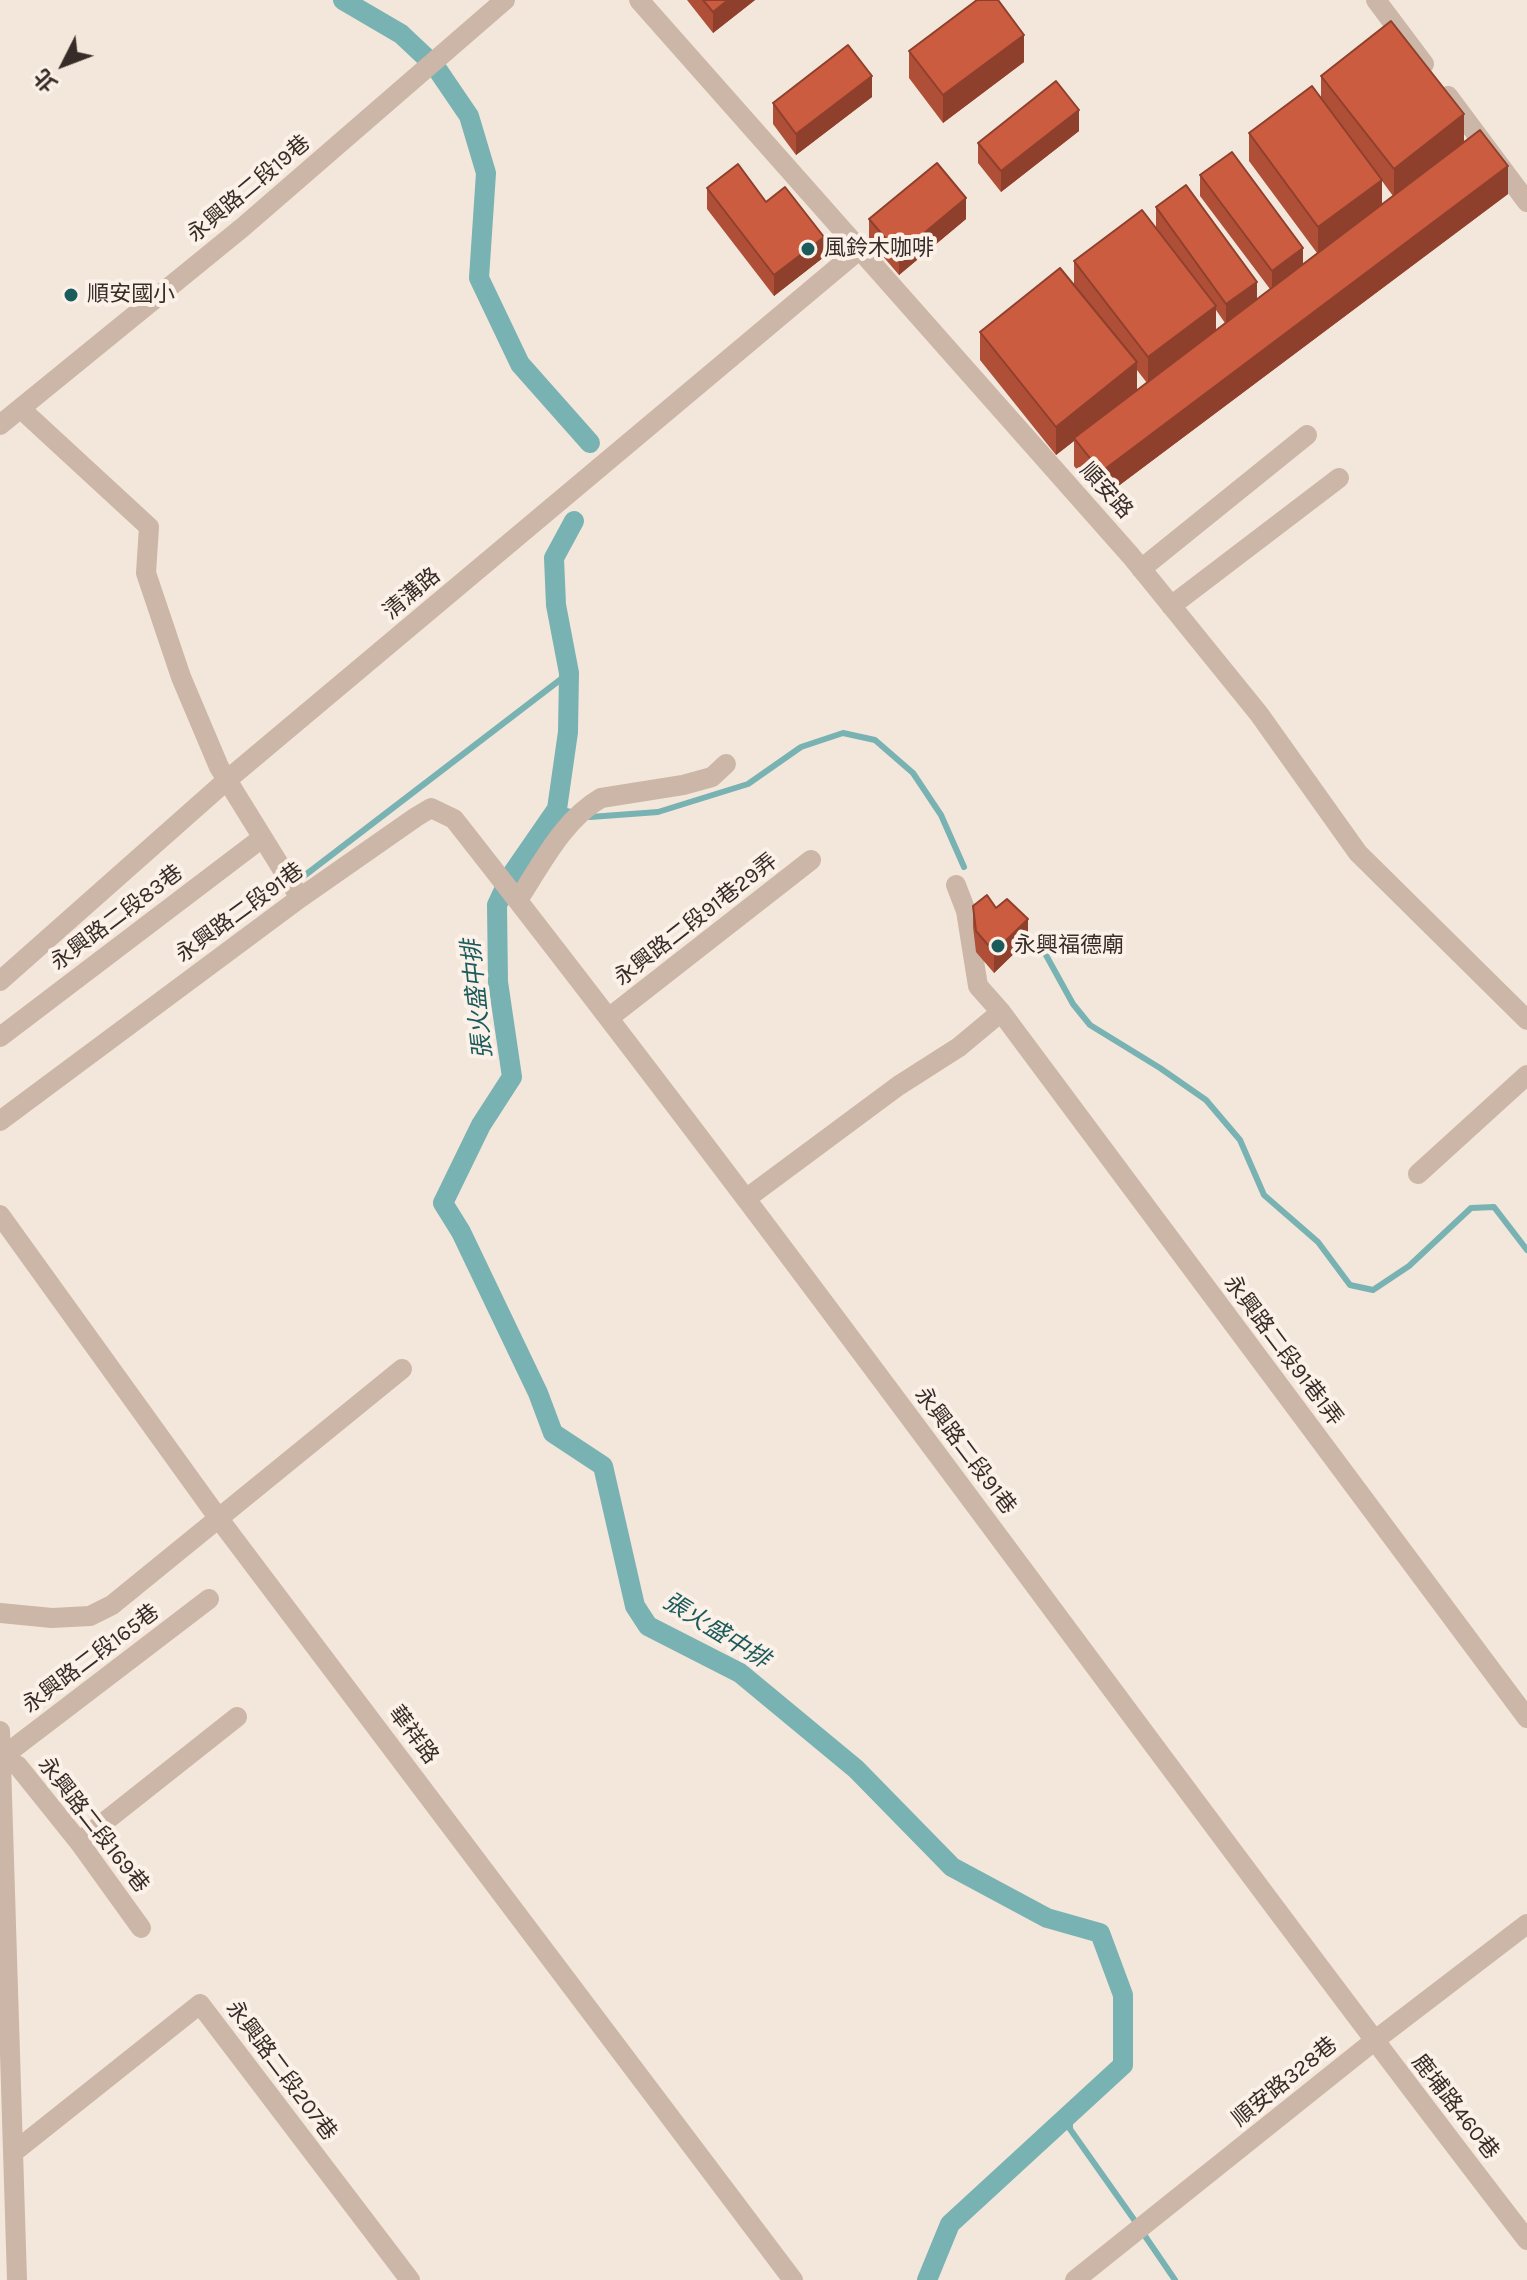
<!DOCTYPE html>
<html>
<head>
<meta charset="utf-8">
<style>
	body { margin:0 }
	#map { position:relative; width:1527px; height:2280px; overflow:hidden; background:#f3e7db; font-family:Karla,"Noto Sans TC",sans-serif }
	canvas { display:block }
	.north { position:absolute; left:24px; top:24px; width:80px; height:80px; -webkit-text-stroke:6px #fbf1e8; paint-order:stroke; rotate:228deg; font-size:22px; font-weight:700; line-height:32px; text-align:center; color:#382c28 }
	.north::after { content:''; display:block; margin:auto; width:28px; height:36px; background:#382c28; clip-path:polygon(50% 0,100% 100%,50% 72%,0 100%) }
</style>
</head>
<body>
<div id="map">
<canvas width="1527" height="2280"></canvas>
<div class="north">北</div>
</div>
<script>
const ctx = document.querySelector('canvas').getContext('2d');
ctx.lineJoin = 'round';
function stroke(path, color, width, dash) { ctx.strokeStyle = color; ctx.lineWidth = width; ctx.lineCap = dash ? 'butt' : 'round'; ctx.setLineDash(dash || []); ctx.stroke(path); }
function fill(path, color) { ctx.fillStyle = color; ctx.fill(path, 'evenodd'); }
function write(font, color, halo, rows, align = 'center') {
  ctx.font = font + ' Karla,"Noto Sans TC",sans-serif'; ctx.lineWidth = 8; ctx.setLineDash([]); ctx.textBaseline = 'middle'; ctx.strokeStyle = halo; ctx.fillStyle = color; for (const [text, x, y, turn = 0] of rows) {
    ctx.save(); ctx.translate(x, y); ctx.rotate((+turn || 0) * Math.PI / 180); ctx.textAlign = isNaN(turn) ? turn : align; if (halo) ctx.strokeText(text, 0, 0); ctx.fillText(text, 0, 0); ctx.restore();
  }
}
const stream = new Path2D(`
	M 557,809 L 571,812
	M 590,817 L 658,812 L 748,784 L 801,747 L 843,733 L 875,740 L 913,773 L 941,815 L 964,867
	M 304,876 L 569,673
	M 1041,946 L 1073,1004 L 1090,1025 L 1160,1068 L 1206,1100 L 1240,1140 L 1264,1195 L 1318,1242 L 1350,1285 L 1373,1290 L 1409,1266 L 1471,1208 L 1494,1207 L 1527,1250
	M 1070,2114 L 1070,2129 L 1135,2221
	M 1145,2236 L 1175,2280`);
const canal = new Path2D(`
	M 343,0 L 401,34 L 435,66 L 469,116 L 486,173 L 479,278 L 520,364 L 590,443
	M 574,521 L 554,558 L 556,605 L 569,673 L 568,732 L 557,809 L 510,877 L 497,905 L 498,982 L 512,1077 L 481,1125 L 443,1203 L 461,1232 L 538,1393 L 553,1433 L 603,1466 L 635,1606 L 648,1626 L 740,1673 L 856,1769 L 952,1867 L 1047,1918 L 1100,1933 L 1123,1995 L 1123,2065 L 950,2224 L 927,2280`);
const minor = new Path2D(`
	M 639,0 L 1131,556 L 1259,714 L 1358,853 L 1527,1020
	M 1376,0 L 1424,64
	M 1448,96 L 1527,202
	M 21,409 L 149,527 L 146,573 L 181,677 L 219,767 L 300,898
	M 0,425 L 243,227 L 505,0
	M 1141,569 L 1307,435
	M 1171,606 L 1339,478
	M 956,885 L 966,911 L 978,986 L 1001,1012 L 1527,1718
	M 518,900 C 541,865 563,820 601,798 L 683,785 L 712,777 L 726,764
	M 0,981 L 227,780 L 860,249
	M 610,1017 L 811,860
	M 0,1037 L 262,838
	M 0,1121 L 300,898 L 416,817 L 431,808 L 454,819 C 821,1286 1165,1770 1527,2240
	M 1418,1174 L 1527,1075
	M 747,1198 L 898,1086 L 959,1047 L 1001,1012
	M 0,1215 L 219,1519 L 793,2280
	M 0,1613 L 52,1618 L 90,1616 L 112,1605 L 402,1369
	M 0,1731 L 17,2280
	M 79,1842 L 237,1717
	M 141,1928 L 79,1842 L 18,1766 L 2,1757 L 209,1599
	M 14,2152 L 200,2004 L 410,2280
	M 1075,2280 L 1374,2041 L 1527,1924`);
const wall = new Path2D(`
	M 687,0 L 755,0 L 713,33 Z
	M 909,51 L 1024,62 L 943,123 L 909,78 Z
	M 1321,76 L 1464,142 L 1508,194 L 1101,499 L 1074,466 L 1074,441 L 1056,455 L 980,360 L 980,332 L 1074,286 L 1074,261 L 1156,228 L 1156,207 L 1257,299 L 1270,289 L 1200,196 L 1200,175 L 1303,264 L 1317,253 L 1249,161 L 1249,133 L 1321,98 ZM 1382,181 L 1393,196 L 1382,205 ZM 1216,310 L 1225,323 L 1216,331 ZM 1137,370 L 1147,383 L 1137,390 Z
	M 872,97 L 796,155 L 773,124 L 773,103 Z
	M 1079,131 L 1001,192 L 978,163 L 978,143 Z
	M 707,188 L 766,202 L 824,257 L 774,296 L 707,209 Z
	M 869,219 L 966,219 L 899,275 L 869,240 Z
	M 973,906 L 996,908 L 1028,940 L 994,973 L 976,952 L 973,927 Z`);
const shadedWall = new Path2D(`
	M 728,0 L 755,0 L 713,33 L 713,12 Z
	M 1024,35 L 1024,62 L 943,123 L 943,95 Z
	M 872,76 L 872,97 L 796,155 L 796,134 Z
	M 1079,110 L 1079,131 L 1001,192 L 1001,171 Z
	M 1464,114 L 1464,142 L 1394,196 L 1394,169 Z
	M 1508,166 L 1508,194 L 1101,499 L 1101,472 Z
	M 1382,180 L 1382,207 L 1318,254 L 1318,227 Z
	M 966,198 L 966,219 L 899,275 L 899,254 Z
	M 824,237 L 824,257 L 774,296 L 774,275 Z
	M 1303,248 L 1303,269 L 1272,292 L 1272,271 Z
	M 1257,282 L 1257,303 L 1226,325 L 1226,304 Z
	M 1216,306 L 1216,333 L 1148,385 L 1148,357 Z
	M 1137,362 L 1137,390 L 1074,438 L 1074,441 L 1056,455 L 1056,427 Z
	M 1028,919 L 1028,940 L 994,973 L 994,952 Z`);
const building = new Path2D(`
	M 703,0 L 728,0 L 713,12 Z
	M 977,0 L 998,0 L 1024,35 L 943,95 L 909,51 Z
	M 1391,21 L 1464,114 L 1394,169 L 1321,76 Z
	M 848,45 L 872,76 L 796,134 L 773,103 Z
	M 1056,81 L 1079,110 L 1001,171 L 978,143 Z
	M 1312,86 L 1382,180 L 1318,227 L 1249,133 Z
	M 1480,130 L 1508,166 L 1101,472 L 1074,438 Z
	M 1232,152 L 1303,248 L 1272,271 L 1200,175 Z
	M 937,163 L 966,198 L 899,254 L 869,219 Z
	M 738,164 L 766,202 L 785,187 L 824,237 L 774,275 L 707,188 Z
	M 1186,185 L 1257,282 L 1226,304 L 1156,207 Z
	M 1142,210 L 1216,306 L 1148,357 L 1074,261 Z
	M 1060,268 L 1137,362 L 1056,427 L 980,332 Z
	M 987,895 L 996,908 L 1007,899 L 1028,919 L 994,952 L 976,931 L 973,906 Z`);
const markers = [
	[808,249,8,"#1b5b5c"],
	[71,295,8,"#1b5b5c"],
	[998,946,8,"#1b5b5c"]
];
const streetNames = [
	["永興路二段19巷",249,189,-40],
	["順安路",1106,491,48],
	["清溝路",412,594,-40],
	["永興路二段91巷",240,913,-36],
	["永興路二段83巷",117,918,-37],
	["永興路二段91巷29弄",696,920,-38],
	["永興路二段91巷1弄",1283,1351,53],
	["永興路二段91巷",965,1451,53],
	["永興路二段165巷",91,1659,-37],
	["華祥路",413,1735,53],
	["永興路二段169巷",93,1825,52],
	["永興路二段207巷",281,2071,53],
	["順安路328巷",1285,2082,-39],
	["鹿埔路460巷",1455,2107,52]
];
const poiNames = [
	["風鈴木咖啡",824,249],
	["順安國小",87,295],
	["永興福德廟",1014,946]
];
const waterNames = [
	["張火盛中排",478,999,-96],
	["張火盛中排",716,1631,32]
];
stroke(stream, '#79b2b2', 6);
stroke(canal, '#79b2b2', 20);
stroke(minor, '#ccb6a7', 20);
fill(wall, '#af4f37');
fill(shadedWall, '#8f402d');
fill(building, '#cc5c40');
stroke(building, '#8f402d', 2);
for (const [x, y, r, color] of markers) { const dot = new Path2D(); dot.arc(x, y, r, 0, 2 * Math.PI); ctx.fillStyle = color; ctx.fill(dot); stroke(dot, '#fbf1e8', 3); }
write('22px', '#382c28', '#fbf1e8', streetNames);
write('22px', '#382c28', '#fbf1e8', poiNames, 'left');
write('italic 24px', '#1b5b5c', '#fbf1e8', waterNames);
</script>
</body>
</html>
